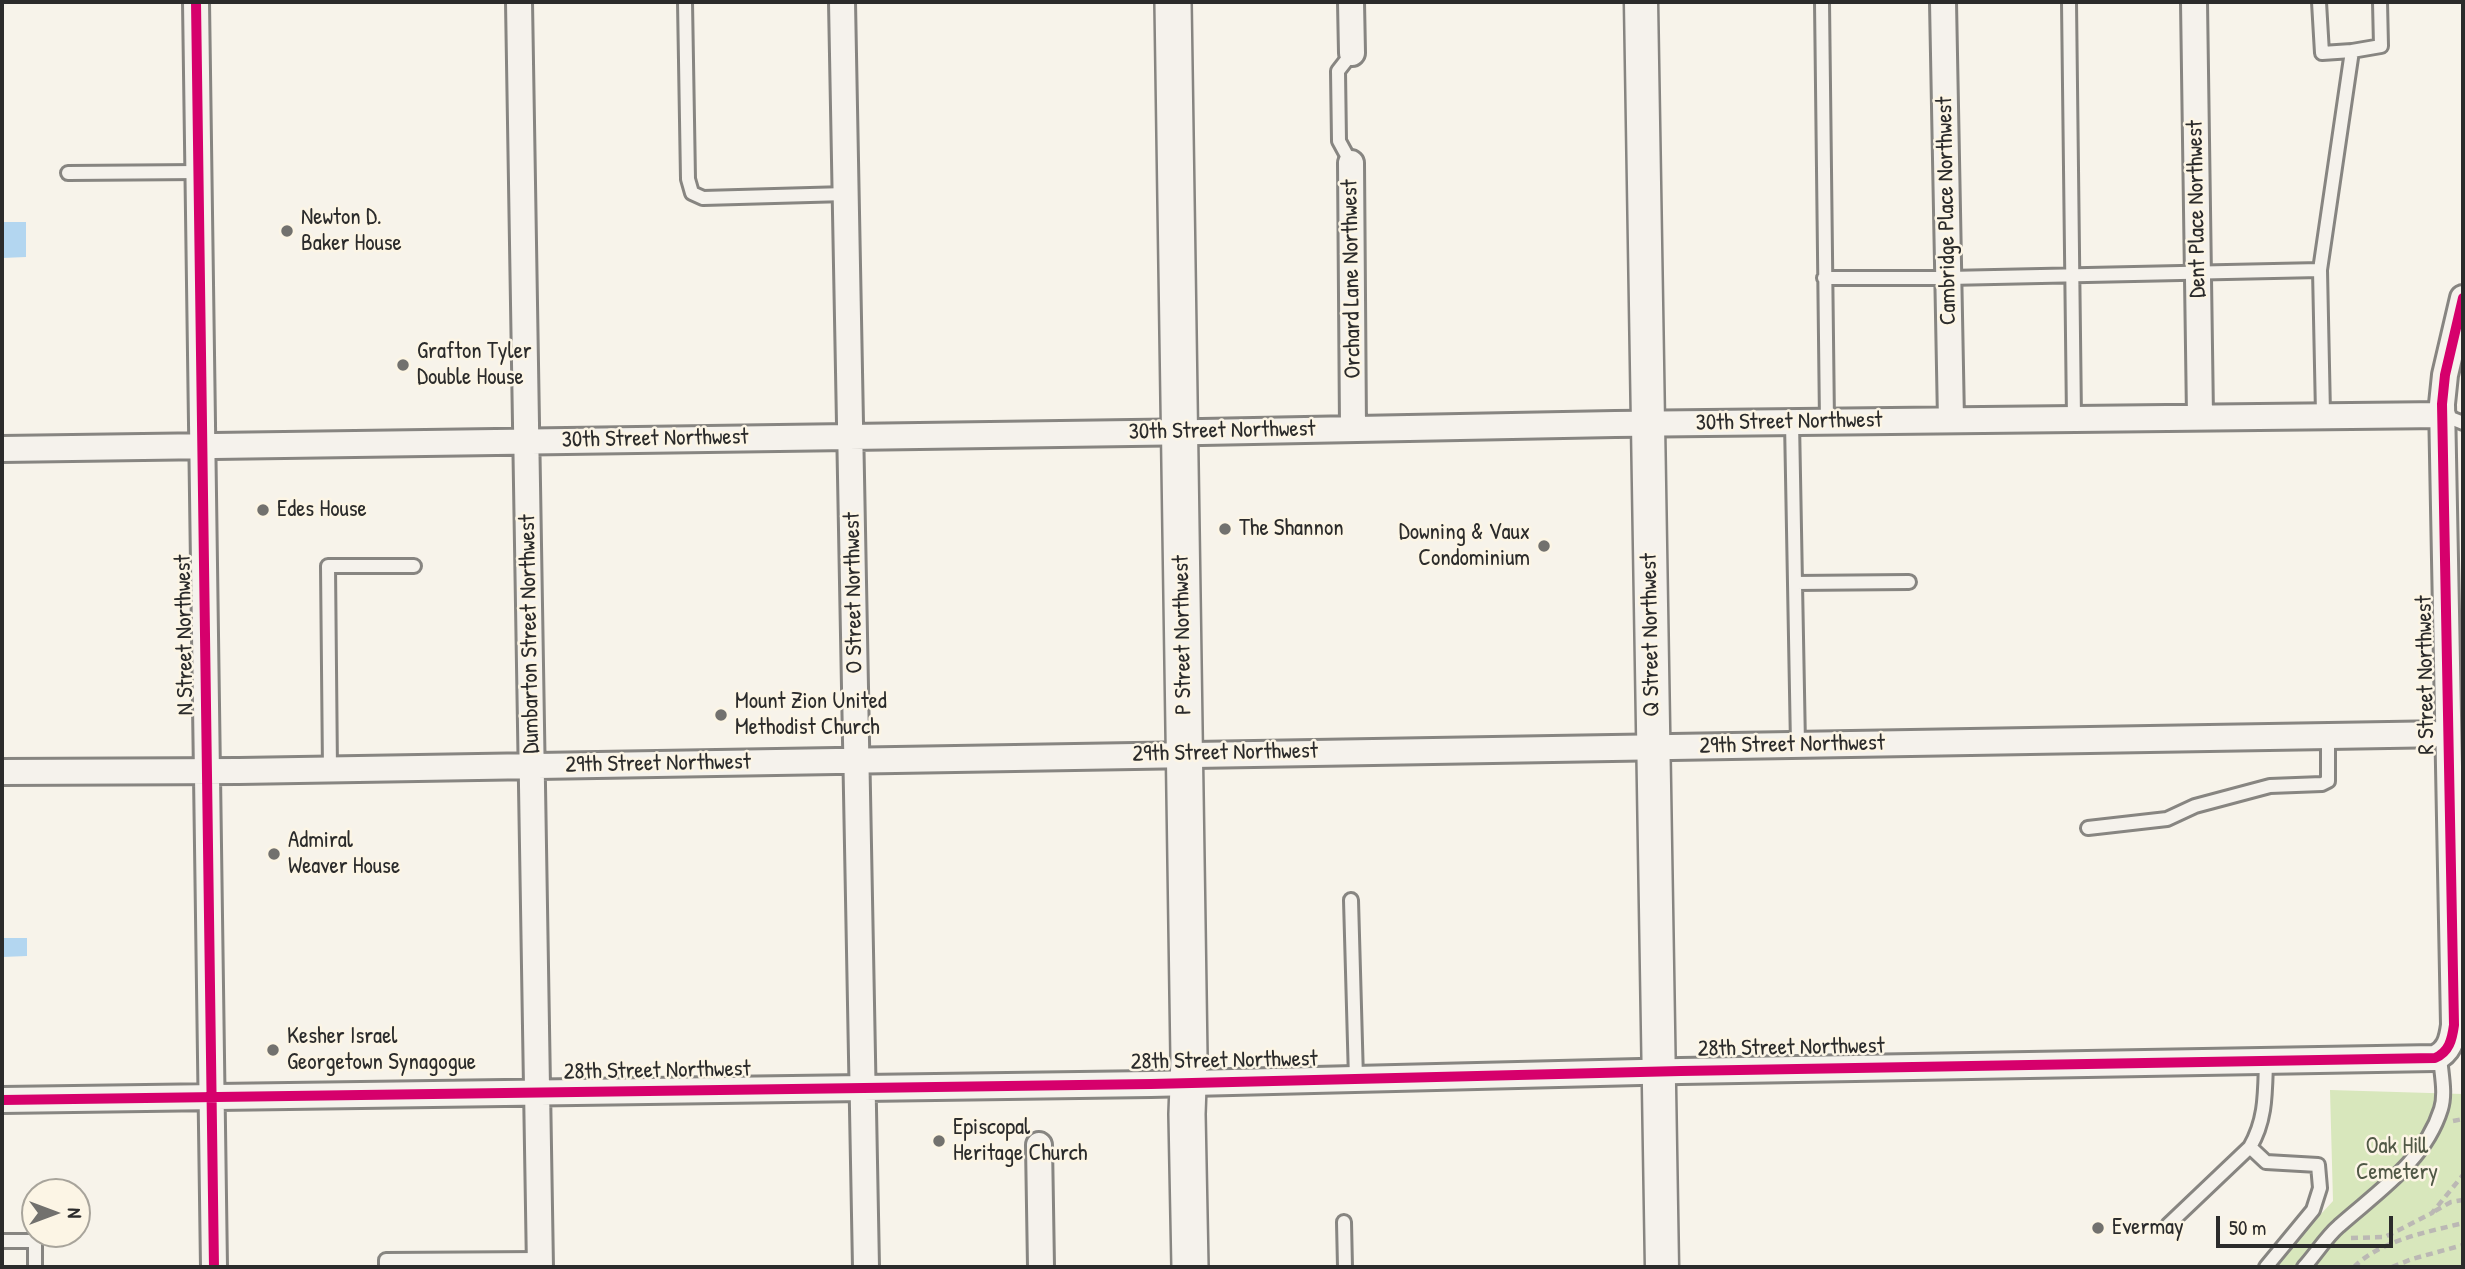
<!DOCTYPE html>
<html>
<head>
<meta charset="utf-8">
<style>
	body { margin:0 }
	#map { position:relative; width:2465px; height:1269px; overflow:hidden; background:#f7f3ea; font-family:"Patrick Hand",sans-serif }
	canvas { display:block }
	.frame { position:absolute; inset:0; border:4px solid #2b2b2b; pointer-events:none }
	.north { position:absolute; left:21px; top:1178px; width:70px; height:70px; box-sizing:border-box; background:#fcf5e5; border:2px solid #a8a49b; border-radius:50%; rotate:90deg; font-size:19px; font-weight:700; line-height:28px; text-align:center; color:#2b2b2b }
	.north::after { content:''; display:block; margin:auto; width:24px; height:32px; background:#72716e; clip-path:polygon(50% 0,100% 100%,50% 72%,0 100%) }
	.scale { position:absolute; left:2216px; top:1216px; width:177px; height:32px; box-sizing:border-box; border:4px solid #2b2b2b; border-top:0; padding-left:9px; font-size:21px; line-height:24px; white-space:nowrap; color:#2b2b2b; -webkit-text-stroke:5px #fcf5e5; paint-order:stroke }
</style>
</head>
<body>
<div id="map">
<canvas width="2465" height="1269"></canvas>
<div class="frame"></div>
<div class="north">N</div>
<div class="scale">50 m</div>
</div>
<script>
const ctx = document.querySelector('canvas').getContext('2d');
ctx.lineJoin = 'round';
function fill(path, color) { ctx.fillStyle = color; ctx.fill(path, 'evenodd'); }
function stroke(path, color, width, dash) { ctx.strokeStyle = color; ctx.lineWidth = width; ctx.lineCap = dash ? 'butt' : 'round'; ctx.setLineDash(dash || []); ctx.stroke(path); }
function write(font, color, halo, rows, align = 'center') {
  ctx.font = font + ' "Patrick Hand",sans-serif'; ctx.lineWidth = 5; ctx.setLineDash([]); ctx.textBaseline = 'middle'; ctx.strokeStyle = halo; ctx.fillStyle = color; for (const [text, x, y, turn = 0] of rows) {
    ctx.save(); ctx.translate(x, y); ctx.rotate((+turn || 0) * Math.PI / 180); ctx.textAlign = isNaN(turn) ? turn : align; if (halo) ctx.strokeText(text, 0, 0); ctx.fillText(text, 0, 0); ctx.restore();
  }
}
const green = new Path2D(`
	M 2330,1090 L 2463,1094 L 2463,1267 L 2272,1267 L 2333,1201 Z`);
const water = new Path2D(`
	M 2,222 L 26,222 L 26,257 L 2,258 Z
	M 2,938 L 27,938 L 27,956 L 2,957 Z`);
const path = new Path2D(`
	M 2453,1121 L 2463,1119
	M 2435,1211 L 2451,1202 L 2463,1200
	M 2351,1238 L 2385,1237 L 2432,1213 L 2463,1175
	M 2354,1267 C 2381,1240 2428,1232 2463,1223
	M 2392,1267 L 2412,1259 L 2463,1245`);
const service = new Path2D(`
	M 685,2 L 688,179 L 692,193 L 703,198 L 846,194
	M 1822,2 L 1827,422
	M 2069,2 L 2074,418
	M 2319,2 L 2322,53 L 2352,51
	M 1351,163 L 1339,141 L 1338,71 L 1352,53
	M 68,173 L 199,172
	M 2320,270 L 2352,51 L 2381,46 L 2380,2
	M 1824,278 L 1948,278 L 2320,270 L 2323,414
	M 2443,415 L 2463,423
	M 1792,422 L 1798,745
	M 1795,583 L 1909,582
	M 330,770 L 328,566 L 414,566
	M 2088,828 L 2167,819 L 2195,806 L 2270,786 L 2322,784 L 2328,781 L 2328,737
	M 1351,900 L 1356,1079
	M 2250,1147 L 2266,1162 L 2318,1165 L 2320,1188 L 2313,1210 L 2266,1267
	M 1344,1222 L 1345,1267
	M 2168,1225 L 2250,1147 C 2266,1120 2265,1093 2266,1061
	M 2,1241 L 35,1241 L 35,1267
	M 386,1267 L 386,1260 L 540,1259
	M 2304,1267 C 2316,1254 2326,1237 2339,1226 C 2377,1192 2425,1161 2441,1109 C 2446,1093 2441,1073 2440,1056`);
const minor = new Path2D(`
	M 196,2 L 214,1267
	M 519,2 L 540,1267
	M 842,2 L 866,1267
	M 1351,2 L 1352,53
	M 1943,2 L 1951,420
	M 2194,2 L 2200,416
	M 1351,163 L 1353,428
	M 2,449 L 1202,432 L 1615,424 L 2443,415
	M 2,772 L 239,771 L 2448,734
	M 2,1100 L 1151,1084 L 1681,1071 L 2435,1058 C 2449,1052 2452,1040 2454,1025 L 2442,404 L 2445,375 L 2463,298
	M 1039,1145 L 1041,1267`);
const tertiary = new Path2D(`
	M 1641,2 L 1662,1267`);
const secondary = new Path2D(`
	M 1173,2 L 1189,1057 L 1187,1114 L 1190,1267`);
const cycleway = new Path2D(`
	M 196,2 L 214,1267
	M 2,1100 L 1151,1084 L 1681,1071 L 2435,1058 C 2449,1052 2452,1040 2454,1025 L 2442,404 L 2445,375 L 2463,298`);
const markers = [
	[287,231,7,"#72716e"],
	[403,365,7,"#72716e"],
	[263,510,7,"#72716e"],
	[1225,529,7,"#72716e"],
	[1544,546,7,"#72716e"],
	[721,715,7,"#72716e"],
	[274,854,7,"#72716e"],
	[273,1050,7,"#72716e"],
	[939,1141,7,"#72716e"],
	[2098,1228,7,"#72716e"]
];
const streetNames = [
	["Dent Place Northwest",2197,209,-91],
	["Cambridge Place Northwest",1947,211,-91],
	["Orchard Lane Northwest",1352,279,-91],
	["30th Street Northwest",1789,422,-1],
	["30th Street Northwest",1222,431,-1],
	["30th Street Northwest",655,439,-1],
	["O Street Northwest",854,593,-91],
	["Dumbarton Street Northwest",530,634,-91],
	["N Street Northwest",185,635,-91],
	["P Street Northwest",1183,635,-91],
	["Q Street Northwest",1651,635,-91],
	["R Street Northwest",2426,675,-91],
	["29th Street Northwest",1792,745,-1],
	["29th Street Northwest",1225,753,-1],
	["29th Street Northwest",658,764,-1],
	["28th Street Northwest",1791,1048,-1],
	["28th Street Northwest",1224,1061,-1],
	["28th Street Northwest",657,1071,-1]
];
const poiNames = [
	["Newton D.",301,218],
	["Baker House",301,244],
	["Grafton Tyler",417,352],
	["Double House",417,378],
	["Edes House",277,510],
	["The Shannon",1239,529],
	["Downing & Vaux",1530,533,"right"],
	["Condominium",1530,559,"right"],
	["Mount Zion United",735,702],
	["Methodist Church",735,728],
	["Admiral",288,841],
	["Weaver House",288,867],
	["Kesher Israel",287,1037],
	["Georgetown Synagogue",287,1063],
	["Episcopal",953,1128],
	["Heritage Church",953,1154],
	["Evermay",2112,1228]
];
const parkNames = [
	["Oak Hill",2397,1147],
	["Cemetery",2397,1173]
];
fill(green, '#d8e7bc');
fill(water, '#b3d6f0');
stroke(service, '#878581', 18);
stroke(minor, '#878581', 30);
stroke(tertiary, '#878581', 37);
stroke(secondary, '#878581', 40);
stroke(path, '#bbb8b4', 4.5, [7, 5]);
stroke(service, '#f5f2ec', 12);
stroke(minor, '#f5f2ec', 24);
stroke(tertiary, '#f5f2ec', 32);
stroke(secondary, '#f5f2ec', 35);
stroke(cycleway, '#d6006c', 10);
for (const [x, y, r, color] of markers) { const dot = new Path2D(); dot.arc(x, y, r, 0, 2 * Math.PI); ctx.fillStyle = color; ctx.fill(dot); stroke(dot, '#fcf5e5', 2.5); }
write('23px', '#2b2b2b', '#fcf5e5', streetNames);
write('23px', '#2b2b2b', '#fcf5e5', poiNames, 'left');
write('23px', '#505846', '#fcf5e5', parkNames);
</script>
</body>
</html>
